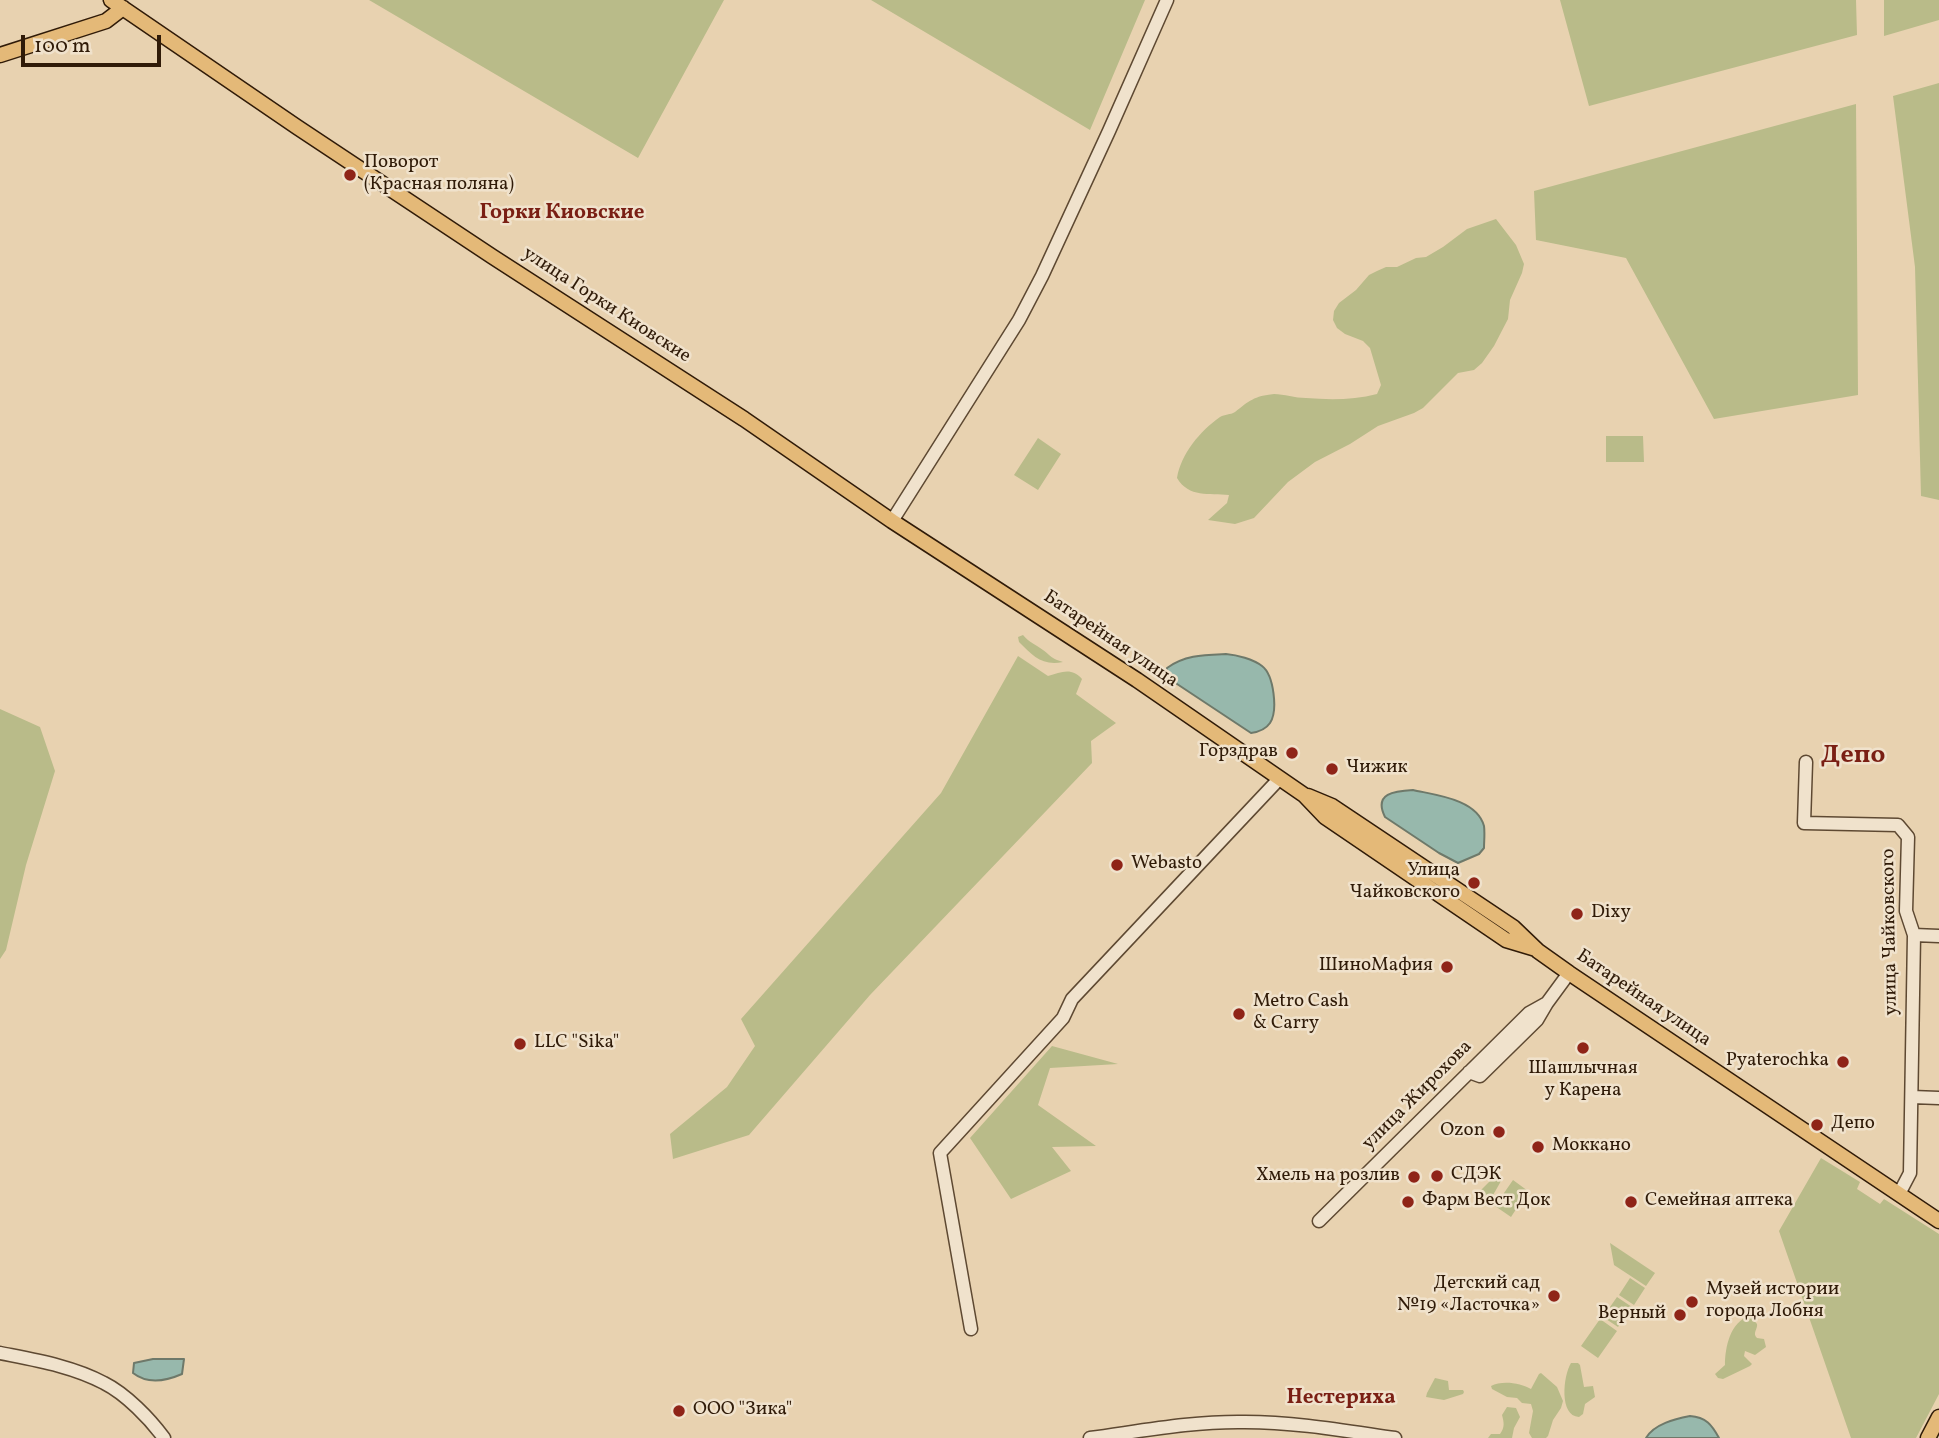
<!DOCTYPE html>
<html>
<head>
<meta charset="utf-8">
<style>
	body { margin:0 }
	#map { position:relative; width:1939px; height:1438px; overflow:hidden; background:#e8d2b0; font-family:Vollkorn,serif }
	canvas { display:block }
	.scale { position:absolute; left:21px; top:35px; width:140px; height:32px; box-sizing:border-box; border:4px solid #301b08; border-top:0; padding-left:9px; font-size:21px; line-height:24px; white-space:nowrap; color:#301b08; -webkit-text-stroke:5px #f0e2cc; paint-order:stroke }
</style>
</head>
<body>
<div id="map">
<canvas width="1939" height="1438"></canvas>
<div class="scale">100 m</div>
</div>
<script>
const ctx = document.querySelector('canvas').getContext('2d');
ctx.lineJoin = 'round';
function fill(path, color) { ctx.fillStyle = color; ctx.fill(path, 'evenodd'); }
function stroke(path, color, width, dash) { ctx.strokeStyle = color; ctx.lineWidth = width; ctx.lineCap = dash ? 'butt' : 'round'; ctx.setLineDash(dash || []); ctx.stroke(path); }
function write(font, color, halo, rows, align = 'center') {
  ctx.font = font + ' Vollkorn,serif'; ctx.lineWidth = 5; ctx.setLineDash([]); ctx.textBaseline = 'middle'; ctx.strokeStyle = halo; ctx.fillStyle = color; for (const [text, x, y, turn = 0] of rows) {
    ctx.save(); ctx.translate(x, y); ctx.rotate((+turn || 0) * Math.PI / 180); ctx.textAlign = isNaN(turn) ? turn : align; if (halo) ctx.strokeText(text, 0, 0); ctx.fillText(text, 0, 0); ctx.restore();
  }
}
const green = new Path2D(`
	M 369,0 L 724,0 L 638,158 Z
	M 871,0 L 1145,0 L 1090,130 Z
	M 1560,0 L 1856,0 L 1857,35 L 1589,106 Z
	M 1884,0 L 1939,0 L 1939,20 L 1884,36 Z
	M 1939,83 L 1939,500 L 1921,496 L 1915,267 L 1893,96 Z
	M 1856,104 L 1858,395 L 1714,419 L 1626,258 L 1536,240 L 1534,191 Z
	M 1496,219 L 1516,245 L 1524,264 L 1522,273 L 1510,300 L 1508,319 L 1494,346 L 1482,363 L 1474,370 L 1458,373 L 1423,408 L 1414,413 L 1378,426 L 1350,444 L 1315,462 L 1288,482 L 1254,518 L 1235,524 L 1208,520 L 1227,503 L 1229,495 C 1209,493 1189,498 1177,478 C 1181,454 1200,431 1220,417 C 1225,414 1230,415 1235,412 C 1249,401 1254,396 1274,394 C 1284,394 1295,398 1306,398 C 1330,400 1354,400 1377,394 L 1381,385 L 1370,348 L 1363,341 L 1345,334 L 1337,328 L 1333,320 L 1334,311 L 1339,303 L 1356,290 L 1369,275 L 1377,271 L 1386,267 L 1397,267 L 1416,258 L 1426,257 L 1443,247 L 1467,229 Z
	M 1606,436 L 1643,436 L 1644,462 L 1606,462 Z
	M 1038,438 L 1061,454 L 1038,490 L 1014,475 Z
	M 1023,635 C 1030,643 1035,644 1043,650 C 1051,656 1052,659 1063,662 C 1042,666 1033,656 1019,642 L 1018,637 Z
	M 1018,656 L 1048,676 C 1061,672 1072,667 1082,679 L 1076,694 L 1116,723 L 1091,741 L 1092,763 L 870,995 L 749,1135 L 673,1159 L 670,1134 L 727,1087 L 755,1046 L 741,1019 L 941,793 Z
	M 0,709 L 40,727 L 55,771 L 26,865 L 6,950 L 0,959 Z
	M 1052,1046 L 1118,1064 L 1050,1068 L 1038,1105 L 1096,1146 L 1052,1147 L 1071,1171 L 1011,1199 L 970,1138 Z
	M 1821,1158 L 1860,1182 L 1857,1189 L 1880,1204 L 1884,1199 L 1939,1234 L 1939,1394 L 1916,1438 L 1851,1438 L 1779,1231 Z
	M 1494,1177 L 1501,1181 L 1488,1204 L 1473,1198 Z
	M 1513,1180 L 1528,1191 L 1511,1217 L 1495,1206 Z
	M 1610,1243 L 1655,1273 L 1646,1286 L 1614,1265 Z
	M 1630,1278 L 1645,1288 L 1634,1305 L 1619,1295 Z
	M 1617,1297 L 1632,1307 L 1618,1327 L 1603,1317 Z
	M 1750,1316 L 1757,1324 C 1758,1329 1752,1333 1757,1338 L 1764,1339 L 1766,1347 L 1755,1355 L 1745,1351 L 1744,1356 L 1752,1364 L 1750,1366 L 1723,1379 L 1718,1378 L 1715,1374 L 1725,1365 C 1725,1348 1730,1321 1750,1316 Z
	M 1600,1319 L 1617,1331 L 1598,1358 L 1581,1346 Z
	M 1571,1363 L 1578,1363 L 1580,1365 L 1584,1387 L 1593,1386 L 1595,1397 L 1585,1404 L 1583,1414 L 1579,1417 C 1559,1416 1563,1376 1571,1363 Z
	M 1541,1373 L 1557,1387 L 1563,1401 L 1561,1408 L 1553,1420 L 1548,1436 L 1546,1438 L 1532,1438 L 1529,1433 L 1533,1411 L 1531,1404 L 1522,1403 L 1517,1398 L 1507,1397 L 1492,1389 L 1491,1386 C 1502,1380 1521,1383 1531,1389 L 1539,1374 Z
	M 1435,1378 L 1448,1381 L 1449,1390 L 1463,1390 L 1464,1392 L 1463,1394 L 1444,1400 L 1426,1397 L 1427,1393 Z
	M 1507,1407 L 1516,1408 L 1520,1417 L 1514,1428 L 1512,1438 L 1488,1438 L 1491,1434 L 1500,1434 C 1505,1427 1504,1423 1502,1415 Z`);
const water = new Path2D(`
	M 1226,654 C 1237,655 1253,659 1262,666 C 1274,675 1278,711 1270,723 C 1266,729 1258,732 1251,733 L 1168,678 L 1166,675 L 1167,668 C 1185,655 1204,655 1226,654 Z
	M 1413,790 C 1435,795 1477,799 1484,826 C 1485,833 1484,841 1484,848 L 1479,854 L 1458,863 L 1439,853 L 1385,817 C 1373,793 1395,791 1413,790 Z
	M 153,1359 L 184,1359 L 182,1374 C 166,1381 147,1384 133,1373 L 134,1363 Z
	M 1690,1416 C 1706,1417 1712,1425 1719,1438 L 1646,1438 C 1654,1424 1675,1419 1690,1416 Z`);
const minor = new Path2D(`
	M 892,521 L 1019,320 L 1042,276 L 1109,131 L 1167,0
	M 1806,762 L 1804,823 L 1898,825 L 1908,837 L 1906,911 L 1914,935 L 1910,1173 L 1899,1194
	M 1914,935 L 1939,936
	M 1469,1072 L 1480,1076 L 1537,1020 L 1547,1003 L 1569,973
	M 1912,1097 L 1939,1098
	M 1319,1221 L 1529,1013 L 1547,1003
	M 971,1329 L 940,1153 L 1063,1018 L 1072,999 L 1280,778
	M 0,1353 C 35,1360 72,1366 104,1383 C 126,1394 150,1419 164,1438
	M 1090,1438 C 1142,1431 1193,1421 1245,1422 C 1296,1422 1346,1431 1395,1438`);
const major = new Path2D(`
	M 111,0 L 297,127 L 493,257 L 744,419 L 892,521 L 1137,680 L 1304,795 L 1325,817 L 1506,940 L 1536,949
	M 0,55 L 106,21 L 123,8
	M 1308,796 L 1332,806 L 1513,927 L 1538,951 L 1569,973 L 1939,1221
	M 1928,1438 L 1939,1417`);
const markers = [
	[350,175,7,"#8f2418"],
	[1292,753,7,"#8f2418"],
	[1332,769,7,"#8f2418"],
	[1117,865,7,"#8f2418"],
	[1474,883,7,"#8f2418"],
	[1577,914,7,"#8f2418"],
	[1447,967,7,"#8f2418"],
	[1239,1014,7,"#8f2418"],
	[520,1044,7,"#8f2418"],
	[1583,1048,7,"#8f2418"],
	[1843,1062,7,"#8f2418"],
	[1817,1125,7,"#8f2418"],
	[1499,1132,7,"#8f2418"],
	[1538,1147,7,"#8f2418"],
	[1437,1176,7,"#8f2418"],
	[1414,1177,7,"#8f2418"],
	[1408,1202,7,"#8f2418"],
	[1631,1202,7,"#8f2418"],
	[1554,1296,7,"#8f2418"],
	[1692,1302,7,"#8f2418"],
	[1680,1315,7,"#8f2418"],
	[679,1411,7,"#8f2418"]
];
const poiNames = [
	["Поворот",364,164],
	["(Красная поляна)",364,186],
	["Горздрав",1278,753,"right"],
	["Чижик",1346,769],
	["Webasto",1131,865],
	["Улица",1460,872,"right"],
	["Чайковского",1460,894,"right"],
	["Dixy",1591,914],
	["ШиноМафия",1433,967,"right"],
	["Metro Cash",1253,1003],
	["& Carry",1253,1025],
	["LLC \"Sika\"",534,1044],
	["Pyaterochka",1829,1062,"right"],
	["Шашлычная",1583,1070,"center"],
	["у Карена",1583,1092,"center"],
	["Депо",1831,1125],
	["Ozon",1485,1132,"right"],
	["Моккано",1552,1147],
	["СДЭК",1451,1176],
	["Хмель на розлив",1400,1177,"right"],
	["Фарм Вест Док",1422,1202],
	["Семейная аптека",1645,1202],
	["Детский сад",1540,1285,"right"],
	["№19 «Ласточка»",1540,1307,"right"],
	["Музей истории",1706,1291],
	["города Лобня",1706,1313],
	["Верный",1666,1315,"right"],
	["ООО \"Зика\"",693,1411]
];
const streetNames = [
	["улица Горки Киовские",606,306,33],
	["Батарейная улица",1110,640,34],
	["улица Чайковского",1891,932,-91],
	["Батарейная улица",1643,999,34],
	["улица Жирохова",1418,1096,-45]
];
const neighbourhoodNames = [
	["Горки Киовские",562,214],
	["Нестериха",1341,1399]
];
const districtNames = [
	["Депо",1853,757]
];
fill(green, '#b9bb89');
fill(water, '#97b8ac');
stroke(water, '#6e796a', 2);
stroke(minor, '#5e4932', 15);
stroke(major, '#301b08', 17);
stroke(minor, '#f0e2cc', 12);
stroke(major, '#e4b978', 14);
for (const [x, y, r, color] of markers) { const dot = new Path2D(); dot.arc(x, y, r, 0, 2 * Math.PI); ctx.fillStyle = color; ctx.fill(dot); stroke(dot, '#f0e2cc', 2.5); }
write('19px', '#301b08', '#f0e2cc', poiNames, 'left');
write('19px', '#301b08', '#f0e2cc', streetNames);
write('bold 21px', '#7a1f14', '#f0e2cc', neighbourhoodNames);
write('bold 26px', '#7a1f14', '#f0e2cc', districtNames);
</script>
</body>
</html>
